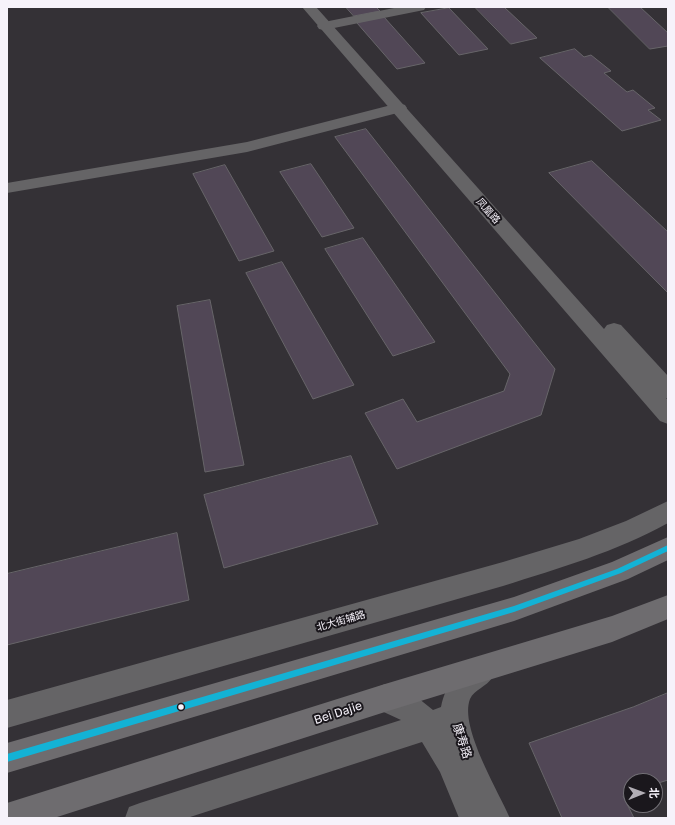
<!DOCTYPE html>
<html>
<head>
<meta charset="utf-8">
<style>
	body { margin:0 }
	#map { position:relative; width:675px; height:825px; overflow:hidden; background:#343136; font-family:"Golos Text","Noto Sans SC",sans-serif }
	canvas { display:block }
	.frame { position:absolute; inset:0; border:8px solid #f6f2fa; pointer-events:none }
	.north { position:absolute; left:623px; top:773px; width:40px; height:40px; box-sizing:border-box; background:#1a171c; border:1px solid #726f75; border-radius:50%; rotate:89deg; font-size:11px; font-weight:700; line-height:16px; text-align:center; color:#f6f2fa }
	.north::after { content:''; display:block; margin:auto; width:14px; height:18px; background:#b2aeb5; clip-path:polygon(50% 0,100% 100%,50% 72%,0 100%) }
</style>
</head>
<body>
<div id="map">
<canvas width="675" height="825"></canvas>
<div class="frame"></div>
<div class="north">北</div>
</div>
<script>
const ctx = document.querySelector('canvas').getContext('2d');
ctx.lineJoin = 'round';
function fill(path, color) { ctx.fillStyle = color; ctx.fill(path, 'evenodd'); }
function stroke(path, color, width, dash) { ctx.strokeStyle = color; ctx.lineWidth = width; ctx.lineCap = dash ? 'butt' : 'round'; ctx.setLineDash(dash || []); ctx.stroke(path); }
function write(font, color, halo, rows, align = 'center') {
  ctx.font = font + ' "Golos Text","Noto Sans SC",sans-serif'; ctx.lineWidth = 4; ctx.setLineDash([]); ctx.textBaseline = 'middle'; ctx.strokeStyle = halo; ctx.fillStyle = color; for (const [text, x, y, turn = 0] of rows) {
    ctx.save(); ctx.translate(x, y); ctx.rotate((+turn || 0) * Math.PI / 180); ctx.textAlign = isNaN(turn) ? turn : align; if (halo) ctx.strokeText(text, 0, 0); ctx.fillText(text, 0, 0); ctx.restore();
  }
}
const building = new Path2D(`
	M 346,7 L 376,7 L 380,11 L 354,16 Z
	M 475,7 L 504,7 L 537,38 L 511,44 Z
	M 608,7 L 640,7 L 668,33 L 668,46 L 650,49 Z
	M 449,8 L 488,49 L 459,55 L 421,13 Z
	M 384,17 L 425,63 L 397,69 L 357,23 Z
	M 575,49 L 584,57 L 591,55 L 611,71 L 604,73 L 627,92 L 633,90 L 655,108 L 648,110 L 661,120 L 622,131 L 540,58 Z
	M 366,129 L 555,369 L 541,415 L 397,469 L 365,413 L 403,399 L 417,422 L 504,391 L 510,374 L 335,137 Z
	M 592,161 L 668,232 L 668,293 L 549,173 Z
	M 311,164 L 354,228 L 322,237 L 280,172 Z
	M 225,165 L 274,251 L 239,261 L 193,174 Z
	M 363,238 L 435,342 L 393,356 L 325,249 Z
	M 282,262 L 354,385 L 313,399 L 246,273 Z
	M 210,300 L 244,465 L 205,472 L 177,306 Z
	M 351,456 L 378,524 L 224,568 L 204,495 Z
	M 177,533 L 189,600 L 7,645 L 7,574 Z
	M 668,693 L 668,780 L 655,784 L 655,781 L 631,781 L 631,793 L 623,796 L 634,818 L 562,818 L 529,743 L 633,707 Z`);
const minor = new Path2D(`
	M 399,7 L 426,7 L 424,10 L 324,30 L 319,29 L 317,26 L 319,23 Z
	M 399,103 L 405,105 L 407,108 L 405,111 L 247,152 L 7,193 L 7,183 L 247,142 Z`);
const tertiary = new Path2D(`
	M 302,7 L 316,7 L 604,329 L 607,325 L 614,323 L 621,325 L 668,376 L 668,398 L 666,398 L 668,400 L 668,424 L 660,421 Z
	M 668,501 L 668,523 C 616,552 559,568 503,586 L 7,728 L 7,700 L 503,562 L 579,539 L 626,521 Z
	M 482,656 L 492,660 L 496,669 C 495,672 494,675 492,678 C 487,686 474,690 470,699 C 459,727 499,792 510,818 L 459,818 L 440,772 L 422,742 L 187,818 L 125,818 L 129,807 L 140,803 L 401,720 L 375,708 L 371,698 L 375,688 L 385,684 L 418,698 L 433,710 L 441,707 C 446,683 459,665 482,656 Z`);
const primary = new Path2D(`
	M 668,537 L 668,560 L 628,579 L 514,621 L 7,773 L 7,743 L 514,597 L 612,562 Z
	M 668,595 L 668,619 L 612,642 L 385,712 L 54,818 L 7,818 L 7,803 L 385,684 L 612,616 Z`);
const bus1 = new Path2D(`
	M 668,545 L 668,551 L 621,573 L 514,612 L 7,762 L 7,754 L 514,606 L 617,569 Z`);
const markers = [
	[181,707,3.5,"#f6f2fa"]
];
const streetNames = [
	["凤凰路",488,211,49],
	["北大街辅路",341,621,-16]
];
const nearStreetnames = [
	["Bei Dajie",338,713,-18],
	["康寿路",462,741,72]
];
fill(building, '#514756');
stroke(building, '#676569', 1);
fill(minor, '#656466');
fill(tertiary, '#656466');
fill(primary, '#6e6c6f');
fill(bus1, '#13b2d5');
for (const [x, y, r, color] of markers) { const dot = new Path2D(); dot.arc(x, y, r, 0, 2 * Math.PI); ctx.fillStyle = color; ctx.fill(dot); stroke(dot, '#1a171c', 1.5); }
write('10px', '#f6f2fa', '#1a171c', streetNames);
write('12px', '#f6f2fa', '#1a171c', nearStreetnames);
</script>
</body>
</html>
